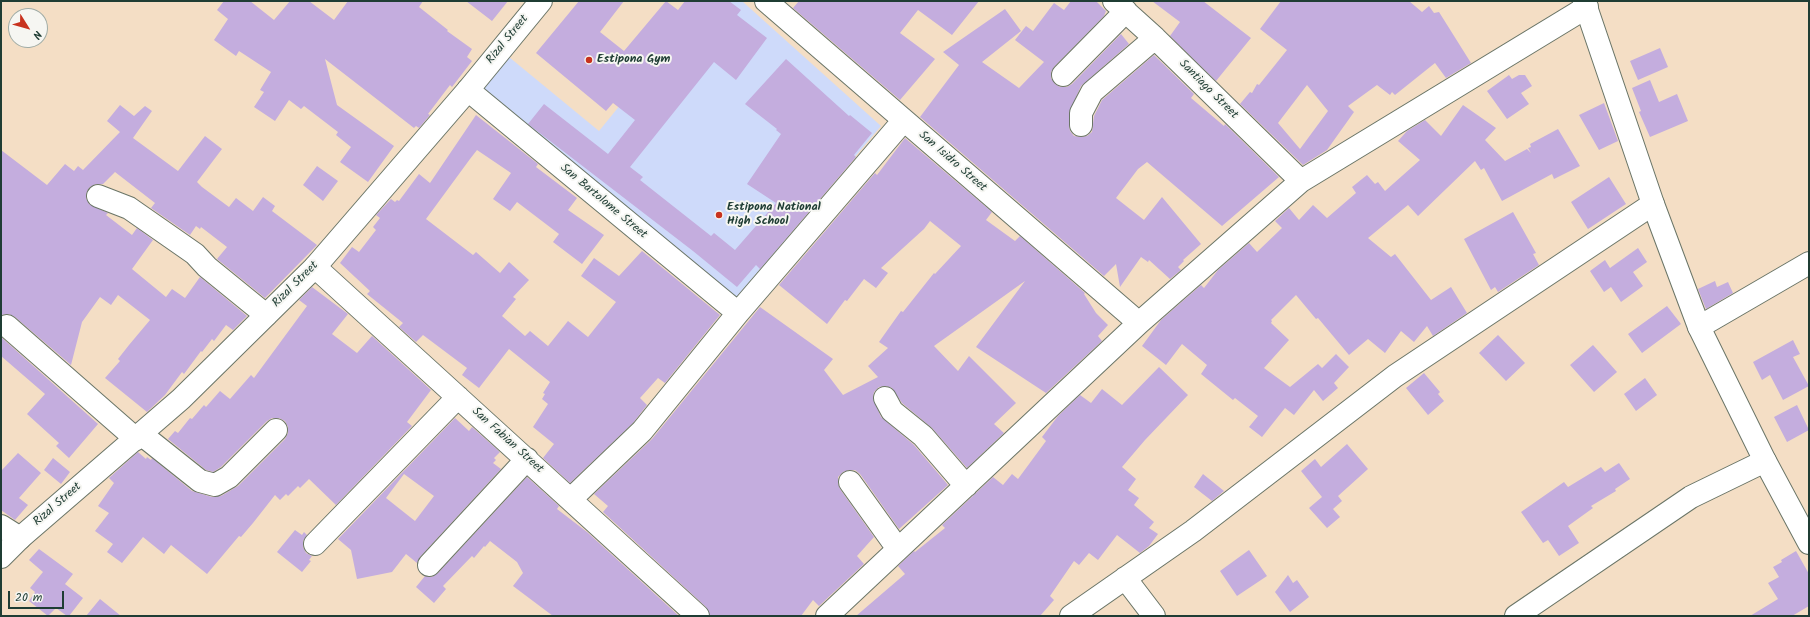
<!DOCTYPE html>
<html>
<head>
<meta charset="utf-8">
<style>
	body { margin:0 }
	#map { position:relative; width:1810px; height:617px; overflow:hidden; background:#f4dec5; font-family:Kalam,sans-serif }
	canvas { display:block }
	.frame { position:absolute; inset:0; border:2px solid #1f3d34; pointer-events:none }
	.north { position:absolute; left:8px; top:8px; width:40px; height:40px; box-sizing:border-box; background:#f6f6f2; border:1px solid #a0aca6; border-radius:50%; rotate:127deg; font-size:11px; font-weight:700; line-height:16px; text-align:center; color:#1f3d34 }
	.north::after { content:''; display:block; margin:auto; width:14px; height:18px; background:#c8321e; clip-path:polygon(50% 0,100% 100%,50% 72%,0 100%) }
	.scale { position:absolute; left:8px; top:591px; width:56px; height:18px; box-sizing:border-box; border:2px solid #1f3d34; border-top:0; padding-left:5px; font-size:12px; line-height:14px; white-space:nowrap; color:#1f3d34; -webkit-text-stroke:3px #f6f6f2; paint-order:stroke }
</style>
</head>
<body>
<div id="map">
<canvas width="1810" height="617"></canvas>
<div class="frame"></div>
<div class="north">N</div>
<div class="scale">20 m</div>
</div>
<script>
const ctx = document.querySelector('canvas').getContext('2d');
ctx.lineJoin = 'round';
function fill(path, color) { ctx.fillStyle = color; ctx.fill(path, 'evenodd'); }
function stroke(path, color, width, dash) { ctx.strokeStyle = color; ctx.lineWidth = width; ctx.lineCap = dash ? 'butt' : 'round'; ctx.setLineDash(dash || []); ctx.stroke(path); }
function write(font, color, halo, rows, align = 'center') {
  ctx.font = font + ' Kalam,sans-serif'; ctx.lineWidth = 4; ctx.setLineDash([]); ctx.textBaseline = 'middle'; ctx.strokeStyle = halo; ctx.fillStyle = color; for (const [text, x, y, turn = 0] of rows) {
    ctx.save(); ctx.translate(x, y); ctx.rotate((+turn || 0) * Math.PI / 180); ctx.textAlign = isNaN(turn) ? turn : align; if (halo) ctx.strokeText(text, 0, 0); ctx.fillText(text, 0, 0); ctx.restore();
  }
}
const built = new Path2D(`
	M 705,1 L 742,1 L 881,126 L 734,300 L 481,89 L 509,57 L 599,131 Z`);
const building = new Path2D(`
	M 224,1 L 250,1 L 274,20 L 290,1 L 309,1 L 334,20 L 348,1 L 423,1 L 419,7 L 448,30 L 447,31 L 472,49 L 467,57 L 472,61 L 452,87 L 450,85 L 428,114 L 430,115 L 419,128 L 416,126 L 414,128 L 325,59 L 337,105 L 394,146 L 368,182 L 340,162 L 351,147 L 336,135 L 338,132 L 304,106 L 301,109 L 289,100 L 275,121 L 254,107 L 264,92 L 260,90 L 271,72 L 239,51 L 236,56 L 214,40 L 228,19 L 217,10 Z
	M 466,1 L 508,1 L 492,21 Z
	M 579,1 L 624,1 L 600,32 L 624,51 L 666,1 L 678,10 L 685,1 L 729,1 L 741,10 L 737,15 L 767,38 L 736,80 L 714,62 L 630,167 L 643,177 L 640,180 L 711,236 L 714,233 L 735,250 L 776,203 L 747,184 L 781,134 L 776,130 L 777,129 L 745,104 L 786,59 L 849,116 L 850,115 L 872,133 L 854,155 L 856,157 L 760,269 L 756,265 L 737,287 L 693,251 L 528,124 L 544,104 L 608,154 L 635,120 L 613,103 L 606,111 L 536,53 Z
	M 799,1 L 979,1 L 952,35 L 918,10 L 900,33 L 935,59 L 900,100 L 793,8 Z
	M 1071,1 L 1096,1 L 1106,11 L 1104,16 L 1054,67 L 1051,72 L 1051,78 L 1055,84 L 1060,87 L 1067,87 L 1072,84 L 1121,34 L 1129,44 L 1081,86 L 1069,113 L 1069,125 L 1070,131 L 1074,136 L 1081,137 L 1087,136 L 1092,132 L 1094,116 L 1102,100 L 1154,55 L 1194,94 L 1191,98 L 1224,126 L 1225,124 L 1279,177 L 1222,226 L 1147,162 L 1138,169 L 1116,198 L 1144,220 L 1162,197 L 1201,244 L 1183,260 L 1184,261 L 1178,267 L 1181,270 L 1170,279 L 1149,260 L 1148,262 L 1141,257 L 1120,287 L 1116,264 L 1104,276 L 920,117 L 959,65 L 943,52 L 1005,9 L 1021,31 L 982,62 L 1019,88 L 1044,62 L 1015,40 L 1026,26 L 1033,31 L 1054,3 L 1064,10 Z
	M 1152,1 L 1203,1 L 1251,38 L 1216,81 L 1170,36 L 1180,22 Z
	M 1281,1 L 1409,1 L 1422,12 L 1429,6 L 1434,13 L 1439,12 L 1471,63 L 1446,78 L 1435,63 L 1395,95 L 1392,92 L 1390,95 L 1377,85 L 1348,106 L 1354,112 L 1327,150 L 1303,165 L 1240,104 L 1250,92 L 1252,93 L 1257,84 L 1259,85 L 1287,50 L 1260,29 ZM 1307,85 L 1328,111 L 1300,149 L 1278,123 Z
	M 1660,48 L 1668,67 L 1638,80 L 1630,61 Z
	M 1509,75 L 1512,79 L 1519,75 L 1525,75 L 1532,86 L 1521,93 L 1529,104 L 1507,119 L 1487,91 Z
	M 1650,80 L 1659,102 L 1677,94 L 1688,121 L 1650,137 L 1639,112 L 1641,111 L 1632,88 Z
	M 1604,103 L 1618,141 L 1599,150 L 1579,115 Z
	M 120,105 L 134,116 L 145,106 L 152,111 L 133,138 L 178,171 L 205,136 L 222,149 L 197,182 L 202,187 L 229,207 L 236,198 L 253,211 L 263,197 L 275,206 L 272,211 L 317,245 L 265,298 L 217,259 L 227,247 L 201,227 L 200,229 L 196,226 L 190,235 L 151,208 L 155,203 L 115,172 L 103,184 L 96,184 L 90,187 L 87,191 L 86,198 L 89,204 L 108,213 L 106,215 L 132,235 L 137,228 L 153,240 L 132,269 L 166,297 L 172,289 L 185,298 L 200,277 L 247,316 L 233,330 L 226,325 L 214,341 L 212,339 L 202,352 L 201,351 L 184,374 L 182,372 L 165,395 L 147,412 L 105,378 L 120,361 L 118,359 L 129,345 L 150,320 L 118,295 L 111,305 L 100,297 L 82,322 L 71,365 L 15,317 L 9,314 L 1,315 L 1,150 L 47,185 L 65,164 L 74,171 L 78,166 L 83,170 L 120,132 L 107,121 Z
	M 1463,105 L 1496,128 L 1485,140 L 1505,161 L 1527,149 L 1531,153 L 1528,148 L 1531,147 L 1530,144 L 1558,129 L 1580,166 L 1554,179 L 1552,174 L 1502,201 L 1484,168 L 1481,170 L 1475,161 L 1418,216 L 1408,205 L 1368,238 L 1391,257 L 1395,254 L 1431,300 L 1451,287 L 1467,313 L 1433,336 L 1427,326 L 1414,342 L 1401,331 L 1385,353 L 1368,339 L 1349,355 L 1318,318 L 1316,319 L 1296,295 L 1271,320 L 1272,321 L 1271,323 L 1289,340 L 1264,368 L 1290,387 L 1318,364 L 1322,368 L 1336,354 L 1349,367 L 1334,383 L 1338,388 L 1323,401 L 1314,390 L 1294,415 L 1285,408 L 1262,437 L 1249,427 L 1258,416 L 1235,398 L 1233,400 L 1201,374 L 1207,365 L 1182,344 L 1166,365 L 1142,346 L 1161,320 L 1201,285 L 1204,288 L 1218,270 L 1249,243 L 1257,252 L 1282,228 L 1275,221 L 1289,208 L 1299,220 L 1313,205 L 1327,218 L 1356,193 L 1352,187 L 1367,175 L 1375,184 L 1378,182 L 1385,191 L 1420,160 L 1398,141 L 1407,131 L 1425,120 L 1441,136 Z
	M 476,115 L 538,164 L 536,167 L 577,198 L 568,210 L 604,235 L 582,264 L 553,242 L 559,234 L 517,202 L 510,211 L 493,199 L 511,173 L 477,150 L 470,159 L 426,219 L 473,255 L 476,252 L 500,273 L 509,262 L 529,280 L 513,297 L 516,299 L 502,316 L 525,336 L 530,331 L 548,346 L 568,321 L 588,337 L 616,302 L 581,276 L 594,258 L 619,276 L 642,251 L 720,315 L 665,383 L 658,378 L 640,398 L 647,405 L 633,423 L 570,483 L 543,458 L 554,444 L 533,427 L 548,404 L 542,399 L 545,394 L 543,393 L 550,382 L 509,349 L 479,388 L 462,375 L 467,368 L 423,335 L 416,342 L 399,327 L 403,323 L 367,294 L 370,291 L 340,263 L 352,247 L 359,252 L 376,230 L 373,227 L 380,218 L 376,215 L 391,199 L 395,202 L 397,200 L 399,201 L 419,174 L 430,183 Z
	M 905,138 L 992,212 L 986,220 L 1015,241 L 1020,236 L 1085,293 L 1084,294 L 1096,313 L 1108,325 L 1098,336 L 1102,341 L 1046,393 L 976,347 L 1025,281 L 934,346 L 958,371 L 969,356 L 1016,403 L 994,424 L 1004,433 L 967,468 L 932,428 L 902,403 L 892,388 L 886,386 L 879,387 L 874,392 L 873,398 L 881,417 L 914,445 L 948,485 L 899,529 L 860,474 L 855,470 L 849,470 L 843,472 L 838,477 L 838,483 L 840,489 L 874,537 L 857,556 L 864,564 L 819,606 L 813,600 L 801,616 L 710,616 L 706,607 L 603,512 L 608,506 L 594,494 L 652,439 L 760,307 L 833,359 L 824,370 L 843,395 L 878,377 L 868,366 L 888,348 L 879,342 L 901,311 L 903,312 L 934,273 L 935,274 L 961,246 L 930,221 L 924,229 L 881,268 L 888,273 L 876,288 L 864,279 L 847,301 L 845,300 L 827,324 L 779,285 L 875,173 L 877,175 Z
	M 317,166 L 338,181 L 323,201 L 303,185 Z
	M 1609,177 L 1626,204 L 1588,229 L 1571,202 Z
	M 1513,212 L 1536,253 L 1533,254 L 1539,265 L 1498,292 L 1495,287 L 1491,290 L 1464,239 Z
	M 1638,248 L 1647,262 L 1633,272 L 1643,286 L 1621,302 L 1611,287 L 1604,292 L 1590,271 L 1605,260 L 1610,268 Z
	M 1715,281 L 1717,287 L 1728,282 L 1733,293 L 1706,309 L 1698,289 Z
	M 312,287 L 348,314 L 332,334 L 357,353 L 372,336 L 431,390 L 407,422 L 412,426 L 336,505 L 309,479 L 300,488 L 298,486 L 288,496 L 286,494 L 280,500 L 275,495 L 253,523 L 241,537 L 239,536 L 207,574 L 171,545 L 164,554 L 143,537 L 122,563 L 107,552 L 113,544 L 95,531 L 109,513 L 98,506 L 114,483 L 109,478 L 138,452 L 146,459 L 147,457 L 151,460 L 152,458 L 192,491 L 212,497 L 221,496 L 238,486 L 285,439 L 288,433 L 288,427 L 285,421 L 279,418 L 272,418 L 267,421 L 221,467 L 213,472 L 206,470 L 168,439 L 175,431 L 178,433 L 190,418 L 192,419 L 204,405 L 206,407 L 220,391 L 230,399 L 251,375 L 254,378 L 307,306 L 299,300 Z
	M 1667,306 L 1681,324 L 1642,353 L 1628,334 Z
	M 1498,335 L 1525,363 L 1506,381 L 1479,353 Z
	M 1,337 L 98,424 L 69,458 L 56,446 L 59,443 L 27,414 L 45,394 L 1,356 Z
	M 1793,340 L 1800,354 L 1793,357 L 1809,386 L 1783,400 L 1770,375 L 1762,380 L 1753,362 Z
	M 1593,345 L 1617,372 L 1594,392 L 1570,365 Z
	M 1159,367 L 1188,395 L 1145,440 L 1122,467 L 1136,479 L 1128,490 L 1139,498 L 1134,505 L 1154,522 L 1149,528 L 1158,534 L 1149,546 L 1140,553 L 1117,535 L 1098,560 L 1089,553 L 1079,565 L 1074,561 L 1050,596 L 1054,600 L 1040,616 L 856,616 L 905,574 L 898,566 L 914,551 L 915,552 L 945,528 L 942,525 L 993,477 L 1003,485 L 1012,474 L 1018,479 L 1046,441 L 1042,437 L 1058,416 L 1080,395 L 1091,403 L 1102,389 L 1122,405 Z
	M 1424,373 L 1440,392 L 1438,394 L 1444,401 L 1428,415 L 1406,388 Z
	M 1645,378 L 1657,395 L 1636,411 L 1624,394 Z
	M 1797,405 L 1809,430 L 1787,442 L 1774,417 Z
	M 455,418 L 469,431 L 472,427 L 500,452 L 494,458 L 496,460 L 493,463 L 501,469 L 420,557 L 417,563 L 406,554 L 392,572 L 357,579 L 351,550 L 338,539 ZM 404,474 L 434,496 L 415,521 L 386,498 Z
	M 1347,444 L 1368,469 L 1338,496 L 1342,501 L 1333,509 L 1340,517 L 1327,528 L 1309,508 L 1322,497 L 1301,471 L 1315,459 L 1321,467 Z
	M 18,453 L 41,473 L 19,498 L 28,505 L 15,520 L 1,510 L 1,471 Z
	M 53,458 L 70,472 L 61,484 L 44,470 Z
	M 1619,463 L 1630,479 L 1615,489 L 1616,491 L 1591,506 L 1593,508 L 1568,526 L 1579,543 L 1559,556 L 1548,540 L 1543,543 L 1521,512 L 1564,482 L 1568,487 L 1601,467 L 1605,472 Z
	M 1203,474 L 1224,491 L 1212,501 L 1194,487 Z
	M 527,477 L 559,506 L 557,509 L 587,532 L 679,616 L 553,616 L 513,586 L 523,573 L 517,562 L 490,541 L 485,547 L 484,546 L 474,558 L 472,556 L 443,586 L 446,589 L 434,603 L 416,587 L 425,576 L 432,577 L 438,573 Z
	M 295,530 L 302,535 L 304,532 L 307,535 L 303,541 L 303,547 L 306,553 L 312,556 L 309,560 L 311,561 L 302,572 L 277,552 Z
	M 39,549 L 73,574 L 65,584 L 83,598 L 69,616 L 67,616 L 56,608 L 48,616 L 29,601 L 35,592 L 30,588 L 43,572 L 29,560 Z
	M 1249,550 L 1267,576 L 1237,596 L 1220,571 Z
	M 1796,551 L 1809,574 L 1809,606 L 1792,616 L 1750,616 L 1778,599 L 1768,583 L 1779,577 L 1773,567 L 1782,562 L 1781,560 Z
	M 1288,575 L 1293,583 L 1297,580 L 1309,597 L 1290,612 L 1275,592 Z
	M 100,599 L 121,616 L 86,616 Z`);
const minor = new Path2D(`
	M 766,1 L 1139,323
	M 1114,1 L 1155,38 L 1301,181
	M 1063,75 L 1126,11
	M 468,90 L 738,313
	M 1081,125 L 1081,113 L 1092,92 L 1155,38
	M 98,196 L 129,208 L 195,254 L 207,267 L 266,315
	M 315,267 L 698,616
	M 7,326 L 136,439
	M 1699,327 L 1809,263
	M 885,398 L 892,411 L 923,436 L 966,486
	M 141,434 L 200,481 L 215,485 L 229,477 L 276,430
	M 850,482 L 898,549
	M 571,499 L 642,431 L 738,313 L 904,120
	M 1,526 L 20,538
	M 315,544 L 458,397
	M 429,565 L 527,459
	M 1125,578 L 1154,616
	M 827,616 L 1139,323 L 1301,181 L 1587,7
	M 1071,616 L 1193,531 L 1395,376 L 1653,204
	M 1516,616 L 1691,497 L 1765,461`);
const tertiary = new Path2D(`
	M 1584,1 L 1653,204 L 1699,327 L 1765,461 L 1809,543`);
const secondary = new Path2D(`
	M 1,557 L 20,538 L 181,399 L 315,267 L 468,90 L 541,1`);
const markers = [
	[589,60,4,"#c8321e"],
	[719,215,4,"#c8321e"]
];
const streetNames = [
	["Rizal Street",508,40,-51],
	["Santiago Street",1208,90,45],
	["San Isidro Street",952,162,41],
	["San Bartolome Street",603,202,40],
	["Rizal Street",296,285,-45],
	["San Fabian Street",507,441,42],
	["Rizal Street",58,505,-41]
];
const poiNames = [
	["Estipona Gym",597,60],
	["Estipona National",727,208],
	["High School",727,222]
];
fill(built, '#cedafa');
fill(building, '#c4adde');
stroke(minor, '#6a7567', 24);
stroke(tertiary, '#6a7567', 24);
stroke(secondary, '#6a7567', 24);
stroke(minor, '#fff', 22);
stroke(tertiary, '#fff', 22);
stroke(secondary, '#fff', 22);
for (const [x, y, r, color] of markers) { const dot = new Path2D(); dot.arc(x, y, r, 0, 2 * Math.PI); ctx.fillStyle = color; ctx.fill(dot); stroke(dot, '#f6f6f2', 1.5); }
write('12px', '#1f3d34', '#f6f6f2', streetNames);
write('bold 12px', '#1f3d34', '#f6f6f2', poiNames, 'left');
</script>
</body>
</html>
